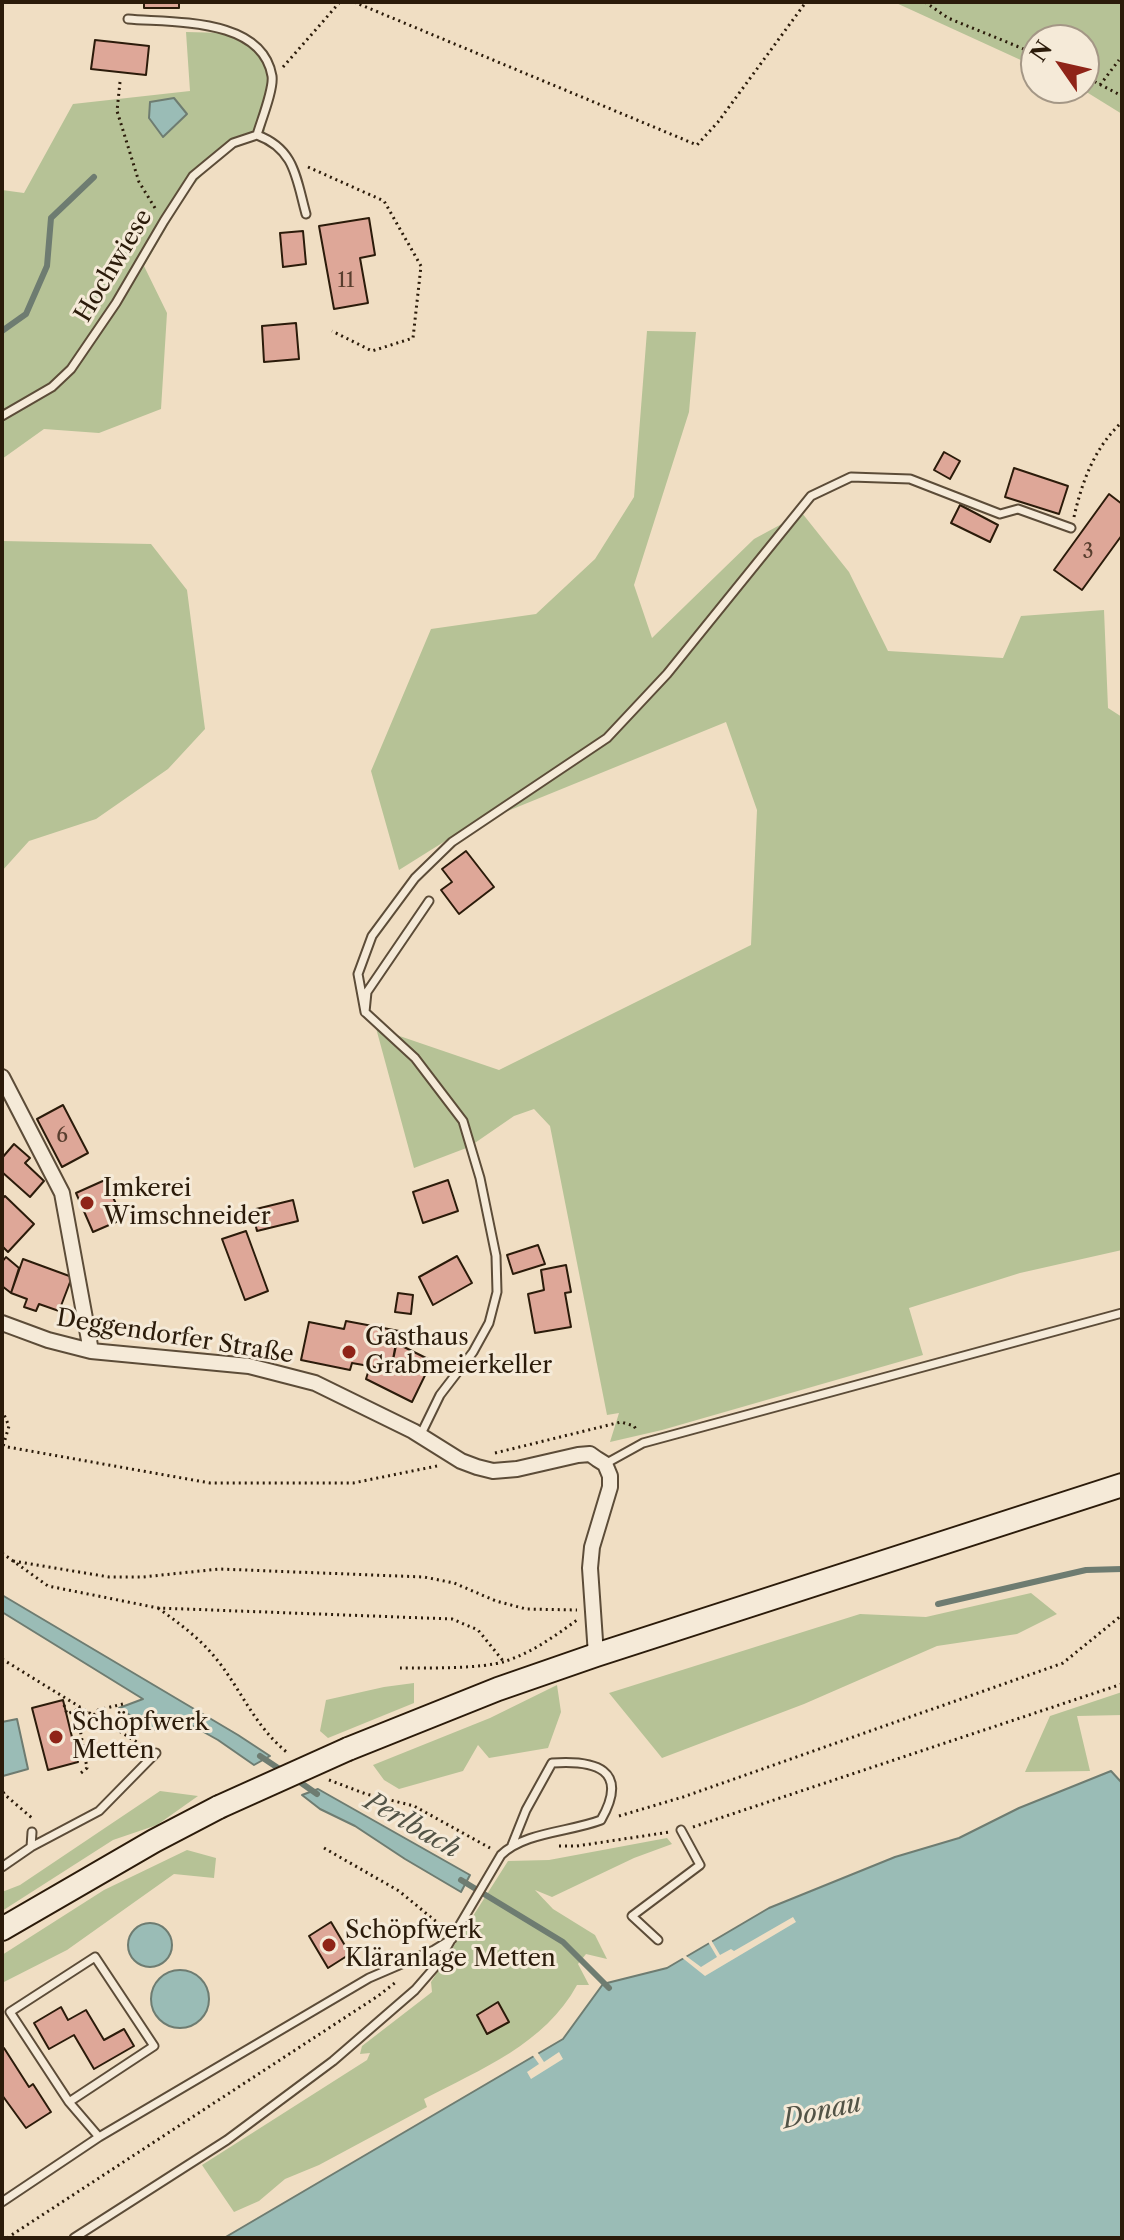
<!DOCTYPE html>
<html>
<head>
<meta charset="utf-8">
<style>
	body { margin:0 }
	#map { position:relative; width:1124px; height:2240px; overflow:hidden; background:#f0dec3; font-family:"Libre Caslon Text",serif }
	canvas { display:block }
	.frame { position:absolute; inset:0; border:4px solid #2b1b0a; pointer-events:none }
	.north { position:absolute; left:1020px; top:24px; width:80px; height:80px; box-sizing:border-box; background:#f5ead8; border:2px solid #a49786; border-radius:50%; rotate:304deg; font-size:22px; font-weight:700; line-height:32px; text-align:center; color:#2b1b0a }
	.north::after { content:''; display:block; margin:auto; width:28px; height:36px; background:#8f2418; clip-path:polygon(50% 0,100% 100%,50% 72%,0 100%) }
</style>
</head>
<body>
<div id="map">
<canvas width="1124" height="2240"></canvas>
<div class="frame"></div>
<div class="north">N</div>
</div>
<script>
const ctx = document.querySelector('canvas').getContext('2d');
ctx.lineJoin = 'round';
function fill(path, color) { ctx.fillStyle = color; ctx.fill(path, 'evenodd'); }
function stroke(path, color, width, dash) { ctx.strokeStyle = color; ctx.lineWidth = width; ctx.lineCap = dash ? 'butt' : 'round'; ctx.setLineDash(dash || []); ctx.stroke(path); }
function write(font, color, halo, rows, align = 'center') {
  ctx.font = font + ' "Libre Caslon Text",serif'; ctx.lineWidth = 6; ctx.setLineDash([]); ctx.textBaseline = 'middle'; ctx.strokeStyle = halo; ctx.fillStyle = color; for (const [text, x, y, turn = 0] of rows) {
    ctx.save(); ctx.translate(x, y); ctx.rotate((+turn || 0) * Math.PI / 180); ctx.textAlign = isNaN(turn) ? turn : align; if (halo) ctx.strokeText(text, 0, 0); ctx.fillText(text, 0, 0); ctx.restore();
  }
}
const green = new Path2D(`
	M 894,2 L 1122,2 L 1122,114 L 1080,88 L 1084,88 L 1084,40 L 1036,40 L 1036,67 Z
	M 186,32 L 226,33 L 262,47 L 272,78 L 264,136 L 221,154 L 188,191 L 144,266 L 167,313 L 161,409 L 99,433 L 44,429 L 2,459 L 2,190 L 24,193 L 73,104 L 190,91 Z
	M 647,331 L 696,332 L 689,412 L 634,585 L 652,638 L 754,539 L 802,513 L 849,572 L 888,651 L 1003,658 L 1021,616 L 1104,610 L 1108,708 L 1122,717 L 1122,1250 L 1020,1273 L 909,1308 L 923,1355 L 662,1430 L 610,1442 L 619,1413 L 607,1415 L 550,1126 L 534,1109 L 514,1116 L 469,1147 L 414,1168 L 376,1028 L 499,1070 L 751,945 L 757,810 L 726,722 L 466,828 L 399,870 L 371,771 L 431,629 L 536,614 L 595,559 L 634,497 Z
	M 2,541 L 151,544 L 187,590 L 205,729 L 168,769 L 96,819 L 29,841 L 2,871 Z
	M 1031,1593 L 1057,1614 L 1017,1634 L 937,1646 L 804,1704 L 662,1758 L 609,1693 L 860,1614 L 926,1617 Z
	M 414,1683 L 414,1703 L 328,1738 L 320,1731 L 326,1700 L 384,1687 Z
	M 557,1685 L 561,1712 L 548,1748 L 489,1758 L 478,1745 L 463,1771 L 399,1789 L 384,1780 L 373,1765 L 490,1718 Z
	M 1122,1692 L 1122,1715 L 1077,1716 L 1090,1771 L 1025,1772 L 1050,1716 Z
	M 160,1791 L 198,1796 L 157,1825 L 113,1840 L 2,1911 L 2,1892 L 20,1885 Z
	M 667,1838 L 672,1844 L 634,1858 L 552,1897 L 535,1890 L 553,1909 L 595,1935 L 607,1959 L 586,1954 L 578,1964 L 589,1985 L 577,1985 C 545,2044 481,2069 424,2099 L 427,2107 L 319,2165 L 285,2179 L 259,2201 L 234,2212 L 202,2165 L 367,2060 L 370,2053 L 360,2054 L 362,2046 L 432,1992 L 431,1982 L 508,1861 L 549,1860 Z
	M 187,1850 L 216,1858 L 214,1878 L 174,1874 L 67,1950 L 2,1983 L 2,1955 L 104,1890 Z`);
const water = new Path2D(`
	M 174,98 L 187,114 L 163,137 L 149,118 L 150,102 Z
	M 2,1595 L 238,1735 L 270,1756 L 254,1765 L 218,1740 L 184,1721 L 153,1730 L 119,1708 L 143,1699 L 2,1612 Z
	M 17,1719 L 28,1769 L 3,1776 L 2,1782 L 2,1722 Z
	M 1111,1771 L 1122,1783 L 1122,2238 L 224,2238 L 563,2039 L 603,1984 L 667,1968 L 769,1908 L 895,1857 L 959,1838 L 1019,1808 Z
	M 318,1789 L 470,1875 L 461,1892 L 405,1859 L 355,1826 L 320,1809 L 302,1795 Z
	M128 1945a22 22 0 1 1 44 0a22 22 0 1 1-44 0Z
	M151 1999a29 29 0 1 1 58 0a29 29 0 1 1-58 0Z`);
const pier = new Path2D(`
	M 793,1917 L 796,1922 L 705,1976 L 680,1956 L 682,1953 L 701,1967 L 717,1957 L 707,1940 L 710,1938 L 720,1955 L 731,1949 L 734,1951 Z
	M 536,2050 L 544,2062 L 559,2052 L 563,2059 L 531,2079 L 527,2072 L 539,2064 L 531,2053 Z`);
const stream = new Path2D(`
	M 2,331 L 26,314 L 47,266 L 51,218 L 94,177
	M 938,1604 L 1086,1570 L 1122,1569
	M 260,1756 L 284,1772
	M 294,1778 L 317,1794
	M 461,1880 L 563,1942 L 609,1988`);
const building = new Path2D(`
	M 144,2 L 179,2 L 179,8 L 144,8 Z
	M 95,40 L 149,46 L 146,75 L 91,69 Z
	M 369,218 L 375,255 L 360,258 L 368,303 L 334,309 L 319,226 Z
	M 303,231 L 306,264 L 283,267 L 280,233 Z
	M 296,323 L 299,359 L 264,362 L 262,326 Z
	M 944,452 L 960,461 L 950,479 L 934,470 Z
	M 1014,468 L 1068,486 L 1059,514 L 1005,497 Z
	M 1109,494 L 1122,504 L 1122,535 L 1082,590 L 1054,570 Z
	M 960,505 L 998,525 L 990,542 L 951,523 Z
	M 466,851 L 494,887 L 459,914 L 441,890 L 452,882 L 442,869 Z
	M 63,1105 L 88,1153 L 62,1167 L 37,1119 Z
	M 14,1144 L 30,1158 L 25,1163 L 44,1181 L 30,1197 L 2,1172 L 2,1158 Z
	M 105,1180 L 123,1219 L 93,1232 L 76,1193 Z
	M 448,1180 L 458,1211 L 423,1223 L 413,1192 Z
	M 5,1196 L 34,1224 L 8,1252 L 2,1246 L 2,1199 Z
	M 293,1200 L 298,1221 L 257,1231 L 252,1210 Z
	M 246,1231 L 268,1291 L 245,1300 L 222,1239 Z
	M 538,1245 L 545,1264 L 513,1274 L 507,1255 Z
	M 457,1256 L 472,1283 L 433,1305 L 419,1277 Z
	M 6,1257 L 19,1268 L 11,1293 L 2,1286 L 2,1262 Z
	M 23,1259 L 72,1277 L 59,1311 L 39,1304 L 36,1311 L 24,1307 L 27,1299 L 11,1293 Z
	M 566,1265 L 571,1292 L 565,1293 L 571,1327 L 535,1333 L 528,1294 L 544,1290 L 541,1270 Z
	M 398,1293 L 413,1295 L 411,1314 L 395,1312 Z
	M 346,1321 L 399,1331 L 391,1370 L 352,1363 L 350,1370 L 301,1360 L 309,1322 L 344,1329 Z
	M 396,1343 L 432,1361 L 412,1402 L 366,1379 L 370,1366 L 391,1370 Z
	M 63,1700 L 78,1762 L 48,1770 L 32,1708 Z
	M 331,1922 L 350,1954 L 328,1968 L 309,1936 Z
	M 498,2002 L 509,2022 L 487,2034 L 477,2015 Z
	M 61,2007 L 68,2020 L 86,2010 L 104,2040 L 124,2029 L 134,2046 L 94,2069 L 74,2035 L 49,2049 L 34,2023 Z
	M 4,2048 L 29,2087 L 33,2084 L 51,2112 L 26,2128 L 2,2095 L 2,2049 Z`);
const path = new Path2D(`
	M 354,2 L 697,145 L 718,122 L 806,2
	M 925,2 L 948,18 L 1036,54
	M 283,67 L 340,2
	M 1084,76 L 1122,96
	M 120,82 L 117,111 L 139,182 L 155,208
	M 1100,85 L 1119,60
	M 308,167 L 384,201 L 421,266 L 413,338 L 372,351 L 332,331
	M 1074,517 C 1082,481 1095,447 1122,422
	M 2,1410 L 9,1426 L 2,1450
	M 2,1446 L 210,1483 L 353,1483 L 437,1466
	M 495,1453 L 621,1422 L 634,1426 L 637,1431
	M 2,1553 L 48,1586 L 158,1608 L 452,1619 L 478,1630 L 504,1662
	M 13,1561 L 109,1577 L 143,1577 L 219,1569 L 424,1577 L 454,1583 L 496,1601 L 526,1609 L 577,1610
	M 158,1608 C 180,1624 201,1639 218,1661 C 243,1693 255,1727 289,1754
	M 2,1659 L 145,1747
	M 400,1668 C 427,1668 483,1669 506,1661 C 533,1652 555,1636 577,1620
	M 64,1705 L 67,1714 L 81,1708
	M 94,1715 L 98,1710 L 123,1704
	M 81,1773 L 87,1768 L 80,1729 L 89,1712
	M 329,1780 L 366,1794 L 414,1806 L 490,1848
	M 2,1786 L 4,1794 L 32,1818
	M 619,1816 L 683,1797 L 1063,1663 L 1122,1615
	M 693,1827 L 1122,1684
	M 559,1846 L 577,1846 L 670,1832
	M 324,1848 L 399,1891 L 444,1928
	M 7,2238 L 378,1996 L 396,1982`);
const service = new Path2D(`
	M 128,19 C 173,23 262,17 272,76 C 274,89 261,121 257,135
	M 2,416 L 52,387 L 71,369 L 116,303 L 164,221 L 193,176 L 233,143 L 257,135 C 295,149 296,178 306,214
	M 365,1012 L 358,974 L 372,936 L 415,878 L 452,842 L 607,738 L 667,674 L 811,496 L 851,477 L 910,479 L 1000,514 L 1018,509 L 1071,528
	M 420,1436 L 440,1395 L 473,1352 L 489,1323 L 497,1292 L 496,1256 L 480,1178 L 463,1121 L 415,1058 L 365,1012 L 367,992 L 429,901
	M 605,1464 L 643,1443 L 1122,1313
	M 31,1847 L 99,1811 L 156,1753
	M 2,1867 L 31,1847 L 32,1832
	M 658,1940 L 632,1916 L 700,1865 L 681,1830
	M 69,2102 L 154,2046 L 95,1957 L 10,2012 L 69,2102 L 99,2137
	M 2,2202 L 99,2137 L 369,1978 L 434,1950 L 452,1939
	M 74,2238 L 227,2140 L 333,2061 L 415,1990 L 435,1967 L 501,1855 C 524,1832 570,1832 601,1820 C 630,1769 595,1760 552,1763 L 526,1810 L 512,1845`);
const minor = new Path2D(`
	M 2,1077 L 62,1193 L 91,1351
	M 2,1323 L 48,1340 L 91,1351 L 249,1366 L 315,1383 L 413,1431 L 461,1461 L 477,1467 L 493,1471 L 517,1469 L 578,1455 L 590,1454 L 597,1459 L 605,1464 L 610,1476 L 610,1487 L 592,1547 L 590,1568 L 596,1655`);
const secondary = new Path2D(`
	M 348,1749 L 498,1689 L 596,1655 L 1122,1485
	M 2,1929 L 154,1841 L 219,1807`);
const secondaryBridge = new Path2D(`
	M 219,1807 L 348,1749`);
const markers = [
	[87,1203,8,"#8f2418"],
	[349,1352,8,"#8f2418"],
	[56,1737,8,"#8f2418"],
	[329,1945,8,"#8f2418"]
];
const numberNames = [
	["11",346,281],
	["3",1088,552],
	["6",62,1136]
];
const streetNames = [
	["Hochwiese",114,266,-59],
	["Deggendorfer Straße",175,1337,9]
];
const poiNames = [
	["Imkerei",103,1189],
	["Wimschneider",103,1217],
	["Gasthaus",365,1338],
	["Grabmeierkeller",365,1366],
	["Schöpfwerk",72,1723],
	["Metten",72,1751],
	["Schöpfwerk",345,1931],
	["Kläranlage Metten",345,1959]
];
const waterNames = [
	["Perlbach",412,1826,30],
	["Donau",822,2112,-13]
];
fill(green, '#b6c296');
fill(water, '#9abcb6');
stroke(water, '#6e7c71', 2);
fill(pier, '#f0dec3');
stroke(stream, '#6e7c71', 6);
fill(building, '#dea798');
stroke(building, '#2b1b0a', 2);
stroke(service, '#5c4c38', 11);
stroke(minor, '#5c4c38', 18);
stroke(secondary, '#2b1b0a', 26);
stroke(path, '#2b1b0a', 3, [2, 4]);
stroke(service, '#f5ead8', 7);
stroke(minor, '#f5ead8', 14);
stroke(secondary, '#f5ead8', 22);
stroke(secondaryBridge, '#2b1b0a', 26, []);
stroke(secondaryBridge, '#f5ead8', 22);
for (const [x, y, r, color] of markers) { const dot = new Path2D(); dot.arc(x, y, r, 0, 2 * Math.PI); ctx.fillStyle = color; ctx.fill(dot); stroke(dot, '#f5ead8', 3); }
write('20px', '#583e2e', null, numberNames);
write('24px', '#2b1b0a', '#f5ead8', streetNames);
write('24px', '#2b1b0a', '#f5ead8', poiNames, 'left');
write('italic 26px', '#525346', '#f5ead8', waterNames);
</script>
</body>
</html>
